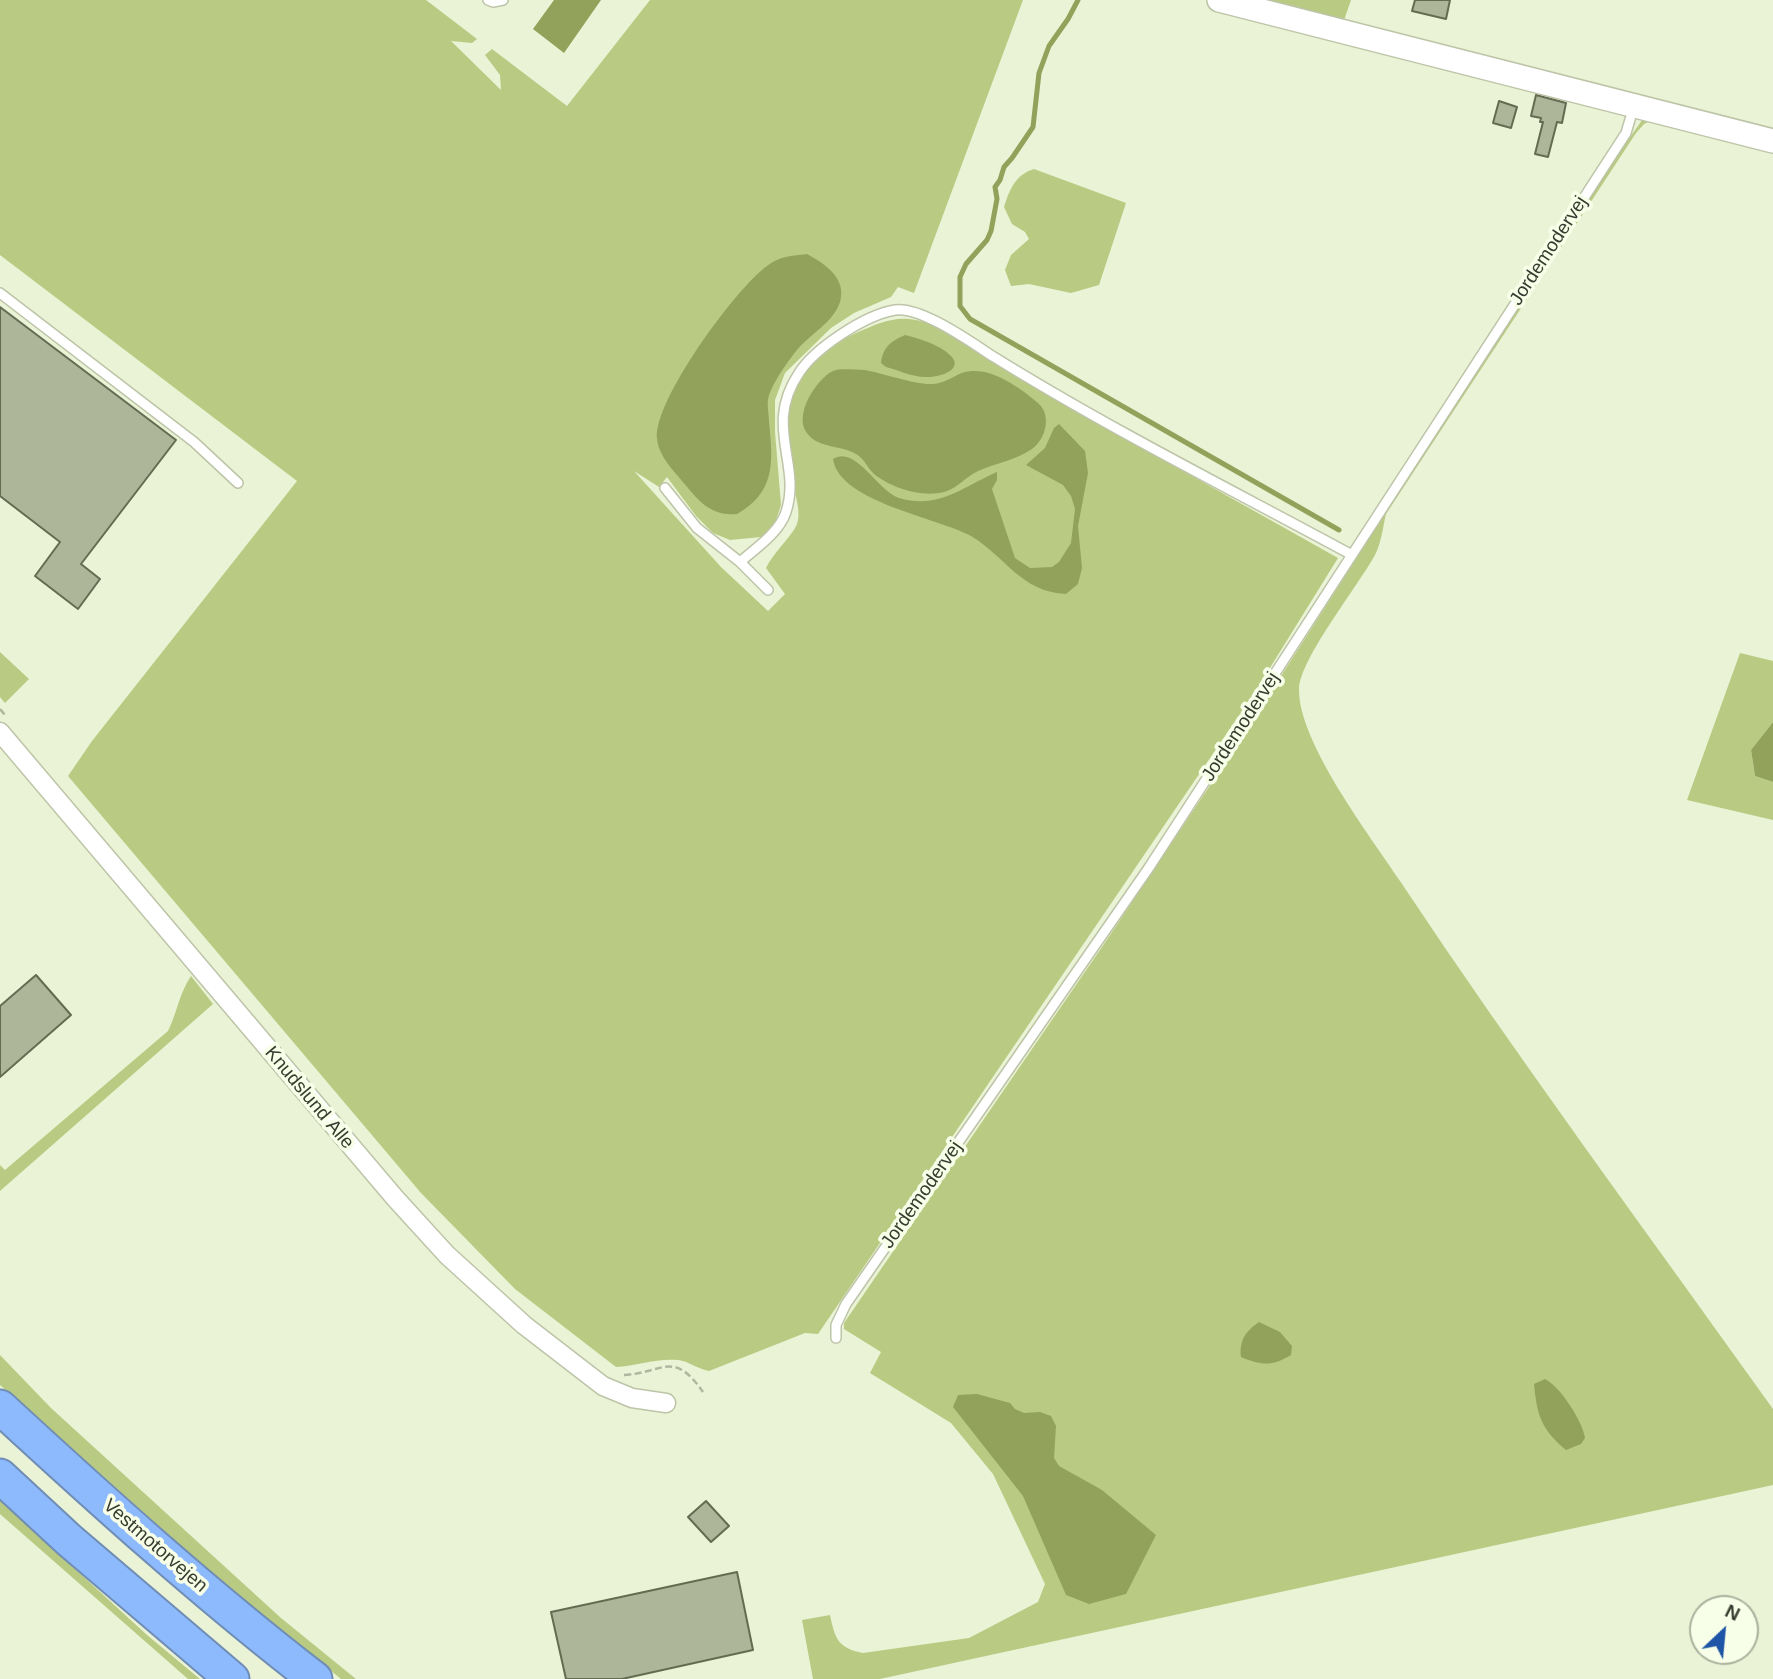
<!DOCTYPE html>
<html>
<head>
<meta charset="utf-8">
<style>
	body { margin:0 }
	#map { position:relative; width:1773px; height:1679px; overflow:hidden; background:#eaf3d5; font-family:Helvetica,sans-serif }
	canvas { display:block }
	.north { position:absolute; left:1689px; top:1595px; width:70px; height:70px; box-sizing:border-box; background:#f8ffe8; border:2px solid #abb19e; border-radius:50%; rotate:26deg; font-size:19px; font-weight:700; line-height:28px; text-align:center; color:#383c30 }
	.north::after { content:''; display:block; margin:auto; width:24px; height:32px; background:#1e55a7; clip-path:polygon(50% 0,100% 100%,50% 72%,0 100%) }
</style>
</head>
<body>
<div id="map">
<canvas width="1773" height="1679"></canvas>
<div class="north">N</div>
</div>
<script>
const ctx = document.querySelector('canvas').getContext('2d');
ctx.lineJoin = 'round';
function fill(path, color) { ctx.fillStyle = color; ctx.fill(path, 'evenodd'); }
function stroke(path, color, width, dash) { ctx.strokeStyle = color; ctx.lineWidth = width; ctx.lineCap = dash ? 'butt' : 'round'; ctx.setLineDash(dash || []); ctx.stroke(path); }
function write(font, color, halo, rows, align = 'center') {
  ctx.font = font + ' Helvetica,sans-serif'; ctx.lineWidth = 7; ctx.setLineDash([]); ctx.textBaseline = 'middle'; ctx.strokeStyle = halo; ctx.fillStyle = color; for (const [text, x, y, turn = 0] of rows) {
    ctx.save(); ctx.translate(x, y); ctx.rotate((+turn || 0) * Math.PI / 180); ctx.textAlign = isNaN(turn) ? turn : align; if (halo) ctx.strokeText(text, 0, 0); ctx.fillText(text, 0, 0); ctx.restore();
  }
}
const green = new Path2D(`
	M 0,0 L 426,0 L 477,39 L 472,43 L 451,41 L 501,90 L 500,75 L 485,55 L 492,49 L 567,106 L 650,0 L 1023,0 L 914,293 L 898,287 L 891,297 L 854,313 L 831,328 L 785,373 L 775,400 L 775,432 L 781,505 L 775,523 L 761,537 L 730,540 L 713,533 L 696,516 L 667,477 L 659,487 L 634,471 L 721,567 L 768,611 L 785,594 L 766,568 C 774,552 792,536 797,524 C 801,513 796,498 794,487 C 791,465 785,417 791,397 C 797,374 833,343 854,334 C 885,320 902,312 935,326 L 1170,459 L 1183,471 L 1338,558 L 1255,692 L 818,1334 L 805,1333 L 709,1371 C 698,1369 688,1361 678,1360 C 656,1358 637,1366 616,1367 L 515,1289 L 421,1193 L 68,776 L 92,741 L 297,481 L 0,255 Z
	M 1255,0 L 1351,0 L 1343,23 Z
	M 1645,116 L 1652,120 L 1644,124 L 1636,133 L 1386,514 C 1383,527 1381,544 1375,555 C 1358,586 1300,659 1299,689 C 1298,742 1371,837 1400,881 C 1519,1060 1648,1234 1773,1409 L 1773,1485 L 880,1679 L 813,1679 L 802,1620 L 830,1615 C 835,1639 838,1648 863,1653 L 969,1638 L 1038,1602 L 1045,1584 L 993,1474 L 951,1423 L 870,1373 L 881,1352 L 844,1329 L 844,1323 L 1102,947 L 1233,751 L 1516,309 L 1599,181 Z
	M 1034,169 L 1126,203 L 1099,285 L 1071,293 L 1029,284 L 1011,286 L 1005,270 L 1011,255 L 1029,239 L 1025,232 L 1012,224 L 1004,207 C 1010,189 1015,175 1034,169 Z
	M 0,652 L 29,679 L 5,703 L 0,697 Z
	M 1740,653 L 1773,661 L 1773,722 L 1751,750 L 1755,776 L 1773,782 L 1773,820 L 1687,800 Z
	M 191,976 L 213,1004 L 0,1191 L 0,1165 L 5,1170 L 168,1031 C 177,1013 179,994 191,976 Z
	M 0,1355 L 51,1408 L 281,1618 L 356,1679 L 341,1679 L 287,1635 L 198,1561 L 0,1385 Z
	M 0,1500 L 147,1635 L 200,1679 L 188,1679 L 0,1514 Z`);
const water = new Path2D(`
	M 554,0 L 601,0 L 564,53 L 533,29 Z
	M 807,254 C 825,264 847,278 840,302 C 833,323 810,334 797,350 C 788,361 770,386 768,400 C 767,407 769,415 769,422 C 773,461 776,492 737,514 C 714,516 702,505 688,488 C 677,474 659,458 657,439 C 653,401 736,288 767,266 C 779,256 792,256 807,254 Z
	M 905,335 C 920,339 939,344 951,356 C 965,371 936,378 925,377 C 912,377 898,370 886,367 L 881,363 C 883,347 891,341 905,335 Z
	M 865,370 C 882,373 916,385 932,384 C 943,384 952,377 962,373 C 988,364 1019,387 1038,403 C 1052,415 1046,439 1032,449 C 1016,460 996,463 978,471 C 967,476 958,487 947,491 C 925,499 890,488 873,473 C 868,468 865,461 859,456 C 844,444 819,450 807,433 C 793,416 816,379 833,371 C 841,368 856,370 865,370 Z
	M 1059,424 L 1085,451 L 1088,473 L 1078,526 L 1082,568 L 1078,584 L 1066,594 C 1021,592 1006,557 971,536 C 939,518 839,502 833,459 C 856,445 877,491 899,498 C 939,510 964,486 997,472 L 997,480 L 992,489 L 1015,558 L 1030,568 L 1052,567 L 1059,562 L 1071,543 L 1075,509 L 1071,496 L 1063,485 L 1026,465 L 1045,448 L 1054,428 Z
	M 1773,722 L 1773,782 L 1755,776 L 1751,750 Z
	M 1259,1322 L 1280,1332 L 1292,1346 L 1291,1355 C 1272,1367 1260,1365 1241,1357 C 1239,1340 1246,1331 1259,1322 Z
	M 1545,1379 C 1560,1386 1583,1422 1585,1438 L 1581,1444 L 1566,1450 C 1541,1429 1537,1415 1534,1384 Z
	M 977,1394 L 1010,1403 L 1015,1409 L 1024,1413 L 1040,1412 L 1051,1416 L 1056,1426 L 1054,1458 L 1059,1466 L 1102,1490 L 1156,1535 L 1126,1594 L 1089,1604 L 1066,1595 L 1023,1496 L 953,1407 L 958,1395 Z`);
const stream = new Path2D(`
	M 1078,0 L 1068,19 L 1049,46 L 1039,73 L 1033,127 L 1012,158 L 1004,167 L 1000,180 L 995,187 L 997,199 L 991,231 L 987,240 L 966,264 L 960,277 L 960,306 L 970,319 L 1339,530`);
const building = new Path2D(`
	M 1415,0 L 1450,0 L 1446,19 L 1412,11 Z
	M 1536,95 L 1566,103 L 1562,123 L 1557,122 L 1548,157 L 1535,154 L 1543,122 L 1540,122 L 1541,118 L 1531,116 Z
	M 1499,101 L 1517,107 L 1511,128 L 1493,123 Z
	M 0,307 L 176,440 L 81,564 L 100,579 L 78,609 L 35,576 L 60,542 L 0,496 Z
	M 36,975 L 71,1015 L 0,1077 L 0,1006 Z
	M 706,1501 L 729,1526 L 711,1542 L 688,1517 Z
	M 737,1572 L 753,1650 L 622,1679 L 566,1679 L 551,1612 Z`);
const path = new Path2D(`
	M 0,709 L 5,715
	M 624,1375 C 663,1373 673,1349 703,1392`);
const service = new Path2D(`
	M 488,0 L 493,2 L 503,0
	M 0,293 L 194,442 L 238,483
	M 665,488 L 697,528 L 740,562 C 756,548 779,533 786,512 C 802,464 763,426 799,373 C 815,348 865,315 895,310 C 921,306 972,343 994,357 C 1110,429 1232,490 1352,555
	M 740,562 L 768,590
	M 836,1338 L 836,1325 L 846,1304 L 1148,869 L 1626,133 L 1634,106`);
const minor = new Path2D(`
	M 0,732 L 395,1198 L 447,1255 L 524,1325 L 603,1386 L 632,1398 L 666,1403`);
const tertiary = new Path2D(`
	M 1219,0 L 1773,141`);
const motorway = new Path2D(`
	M 0,1407 C 102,1501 205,1594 315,1679
	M 0,1476 L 69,1540 L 232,1679`);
const streetNames = [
	["Jordemodervej",1549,251,-57],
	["Jordemodervej",1241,727,-57],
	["Knudslund Alle",309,1098,50],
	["Jordemodervej",922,1195,-55],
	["Vestmotorvejen",155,1546,41]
];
fill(green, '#b9ca83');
fill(water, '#92a25a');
stroke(stream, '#92a25a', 5);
fill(building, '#aeb69a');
stroke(building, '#646b51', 2);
stroke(service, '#bdc4a8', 12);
stroke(minor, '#bdc4a8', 21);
stroke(tertiary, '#bdc4a8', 26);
stroke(motorway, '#6f8db5', 37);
stroke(path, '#b0b79f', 2.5, [7, 3.5]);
stroke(service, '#fff', 9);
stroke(minor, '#fff', 18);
stroke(tertiary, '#fff', 23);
stroke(motorway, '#8db9fd', 33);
write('19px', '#383c30', '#f8ffe8', streetNames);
</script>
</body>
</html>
